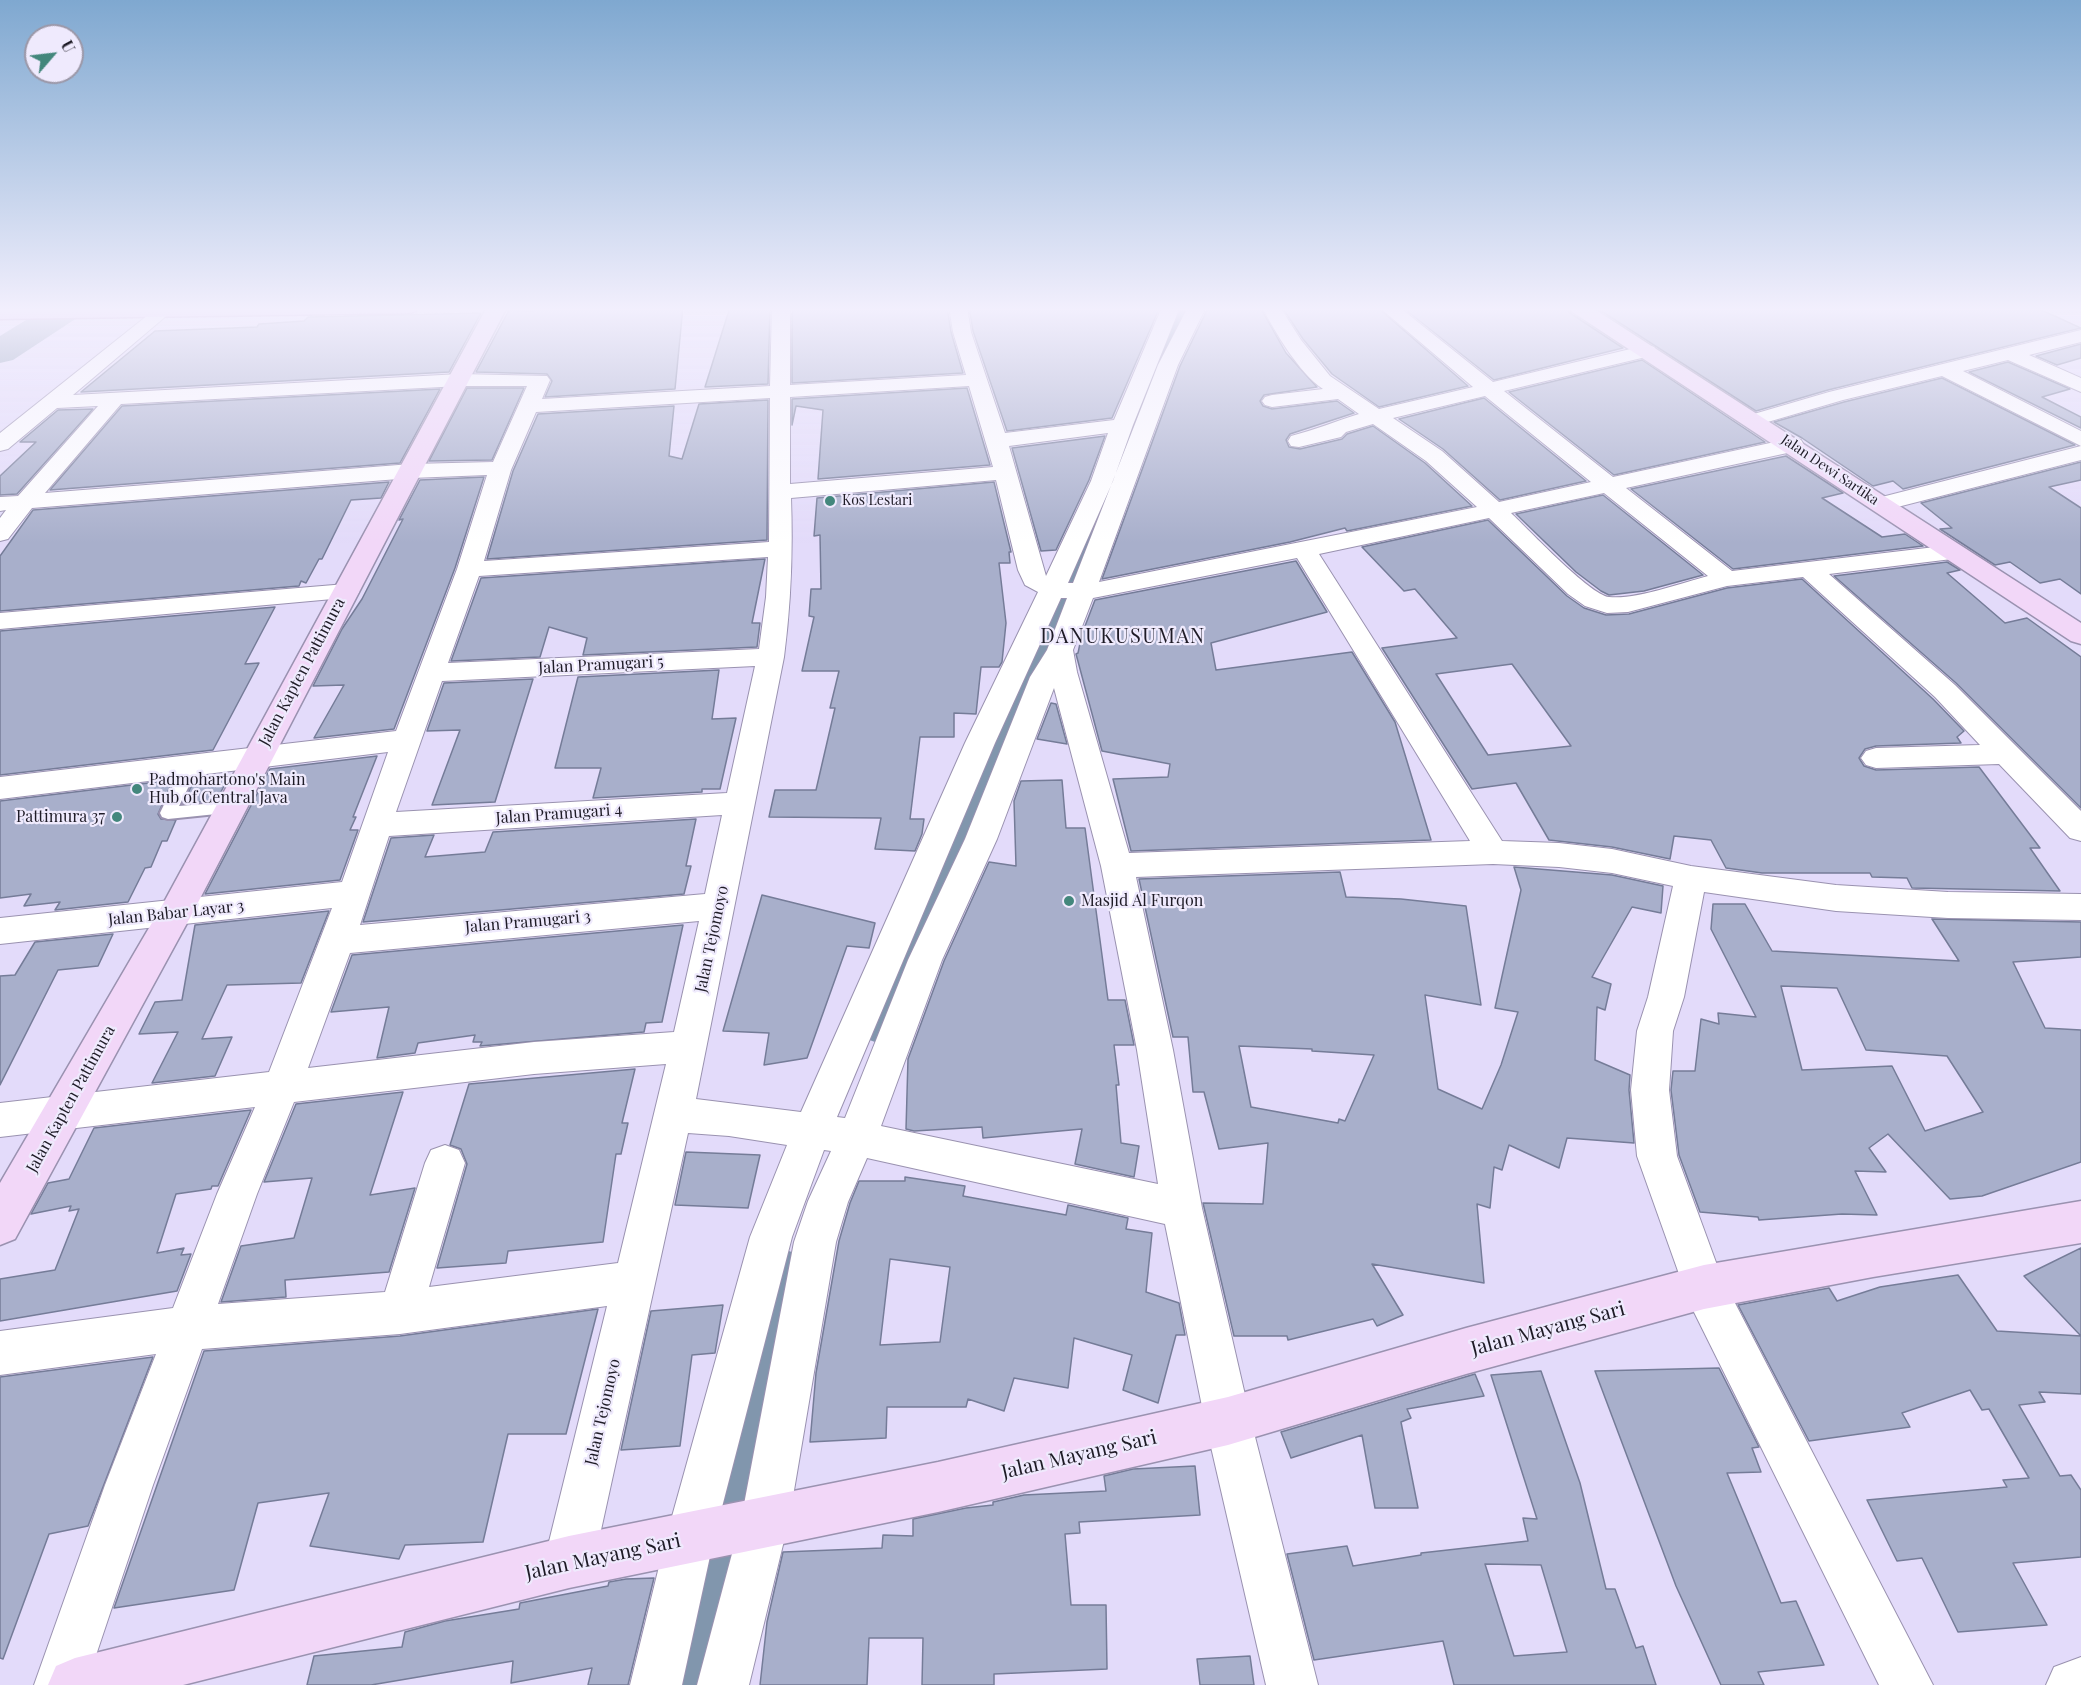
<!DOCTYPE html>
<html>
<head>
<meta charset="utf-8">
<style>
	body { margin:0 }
	#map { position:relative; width:2081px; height:1685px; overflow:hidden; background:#e3dbfa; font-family:"Playfair Display",serif }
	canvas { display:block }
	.north { position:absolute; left:24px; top:24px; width:60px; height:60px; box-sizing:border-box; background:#efeafd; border:2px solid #9b97a7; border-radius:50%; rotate:62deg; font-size:16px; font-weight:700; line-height:24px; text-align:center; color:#1e1b26 }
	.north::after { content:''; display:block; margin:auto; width:21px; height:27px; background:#43877c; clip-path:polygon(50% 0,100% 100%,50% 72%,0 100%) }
</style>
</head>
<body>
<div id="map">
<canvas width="2081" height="1685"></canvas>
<div class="north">U</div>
</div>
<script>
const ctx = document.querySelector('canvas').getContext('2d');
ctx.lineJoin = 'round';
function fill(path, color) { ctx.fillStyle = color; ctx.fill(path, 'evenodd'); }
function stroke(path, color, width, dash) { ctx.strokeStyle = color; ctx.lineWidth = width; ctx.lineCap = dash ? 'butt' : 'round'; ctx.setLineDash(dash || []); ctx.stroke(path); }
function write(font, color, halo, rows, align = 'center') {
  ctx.font = font + ' "Playfair Display",serif'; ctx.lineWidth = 4.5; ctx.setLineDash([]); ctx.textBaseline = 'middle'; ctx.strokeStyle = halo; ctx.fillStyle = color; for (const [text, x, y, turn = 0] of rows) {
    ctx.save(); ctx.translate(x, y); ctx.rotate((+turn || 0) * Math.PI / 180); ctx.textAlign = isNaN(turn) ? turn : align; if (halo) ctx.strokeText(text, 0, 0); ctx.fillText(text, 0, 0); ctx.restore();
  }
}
const canal = new Path2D(`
	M 1167,307 L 1187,307 L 1165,358 L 1134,461 L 895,1025 L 889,1037 L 875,1042 L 861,1037 L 855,1025 L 1110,461 L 1143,358 Z
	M 780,1247 L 796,1254 L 803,1270 L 759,1545 L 727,1685 L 669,1685 L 705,1545 L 757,1270 L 764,1254 Z`);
const river = new Path2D(`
	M 47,307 L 88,307 L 83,314 L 13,360 L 0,363 L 0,336 Z`);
const building = new Path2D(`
	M 570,307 L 683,307 L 675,389 L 545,397 L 552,381 L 547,374 L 476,372 L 509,310 L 533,311 L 535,308 Z
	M 730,307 L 770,307 L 768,384 L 705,387 Z
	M 792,307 L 947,307 L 951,332 L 963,373 L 792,383 Z
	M 969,307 L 1126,307 L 1159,309 L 1112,418 L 1007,431 L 973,331 Z
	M 1221,307 L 1260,307 L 1286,353 L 1317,387 L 1264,395 L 1260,401 L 1263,406 L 1272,409 L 1337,401 L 1354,413 L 1290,434 L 1286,440 L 1289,447 L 1300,449 L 1342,439 L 1347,434 L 1373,426 L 1425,463 L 1472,506 L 1347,531 L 1345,528 L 1290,542 L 1102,579 L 1180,366 L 1208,308 Z
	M 1282,307 L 1377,307 L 1468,386 L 1379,407 L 1332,374 L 1303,339 Z
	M 1402,307 L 1566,307 L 1570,313 L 1623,348 L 1494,380 Z
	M 1595,307 L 2035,307 L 2081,328 L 1828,390 L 1756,411 Z
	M 481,313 L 449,372 L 81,392 L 155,331 L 257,327 L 259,324 L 304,321 L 308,317 Z
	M 2081,344 L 2081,358 L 2057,365 L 2036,356 Z
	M 1642,360 L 1765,442 L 1614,475 L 1509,392 Z
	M 2008,362 L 2070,389 L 2042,397 L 2081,417 L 2081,428 L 1969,372 Z
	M 1942,378 L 2075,445 L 1903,489 L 1893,481 L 1873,486 L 1802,438 L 1774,422 L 1844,402 Z
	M 467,388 L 524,388 L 492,460 L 429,461 Z
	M 967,388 L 990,465 L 818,479 L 823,410 L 796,406 L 792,425 L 792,399 Z
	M 440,389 L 400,463 L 50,490 L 122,406 Z
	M 1484,398 L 1586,481 L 1500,500 L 1443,449 L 1399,419 Z
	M 768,400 L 767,540 L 487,559 L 513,471 L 538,414 L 674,406 L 669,456 L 682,459 L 699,404 Z
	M 93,409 L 17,494 L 0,495 L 0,476 L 36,442 L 20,442 L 58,410 Z
	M 1105,436 L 1089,480 L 1056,550 L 1041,551 L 1012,448 Z
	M 1786,456 L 1843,493 L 1822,498 L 1882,537 L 1905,534 L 1923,546 L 1733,569 L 1631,489 Z
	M 2081,462 L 2081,480 L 2049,487 L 2081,508 L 2081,594 L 2060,579 L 2040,583 L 2010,562 L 1995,565 L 1940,529 L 1952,528 L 1921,503 Z
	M 484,477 L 455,568 L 394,729 L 314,738 L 344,685 L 313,686 L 342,629 L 362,599 L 403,519 L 399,520 L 420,480 Z
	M 389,482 L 381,498 L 351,500 L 322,559 L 319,559 L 306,583 L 301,581 L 299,586 L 0,611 L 0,556 L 33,510 Z
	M 994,482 L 1011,552 L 1009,552 L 1010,563 L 999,563 L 1006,623 L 1002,662 L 999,667 L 981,667 L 976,714 L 954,713 L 954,737 L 920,737 L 910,819 L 924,819 L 922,834 L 915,851 L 875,849 L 881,818 L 769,817 L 775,790 L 816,790 L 835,708 L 830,708 L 839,671 L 802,671 L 814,617 L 809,616 L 811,589 L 821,589 L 820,535 L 814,536 L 817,498 Z
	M 1603,495 L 1703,575 L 1644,591 L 1609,595 L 1601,591 L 1576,572 L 1516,514 Z
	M 1488,520 L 1567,596 L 1584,608 L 1606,615 L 1629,614 L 1727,588 L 1802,579 L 1933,699 L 1964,731 L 1957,737 L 1961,743 L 1876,746 L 1865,749 L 1859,758 L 1864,766 L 1876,770 L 1979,767 L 2040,848 L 2030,848 L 2060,891 L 1912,888 L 1907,878 L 1872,877 L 1870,873 L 1762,873 L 1726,868 L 1711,840 L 1674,836 L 1670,859 L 1612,847 L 1549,840 L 1516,783 L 1472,789 L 1382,648 L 1457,638 L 1415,589 L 1404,591 L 1362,547 ZM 1512,664 L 1571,746 L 1488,755 L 1436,674 Z
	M 765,559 L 752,623 L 760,623 L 757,647 L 583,655 L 587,638 L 549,627 L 540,657 L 451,661 L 481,578 Z
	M 1296,561 L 1327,612 L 1211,643 L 1216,670 L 1352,652 L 1395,722 L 1431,840 L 1131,851 L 1113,779 L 1168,777 L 1170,764 L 1102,751 L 1076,654 L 1078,653 L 1082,634 L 1095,600 Z
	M 1947,562 L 1960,570 L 1947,573 L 2005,623 L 2027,618 L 2081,657 L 2081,808 L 1956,683 L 1834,576 Z
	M 275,607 L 245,664 L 259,663 L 213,750 L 0,775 L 0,631 Z
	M 719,670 L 712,719 L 736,718 L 720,789 L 702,789 L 702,792 L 593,798 L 601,768 L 555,768 L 578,677 Z
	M 533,679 L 495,802 L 432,805 L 460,730 L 427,731 L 444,683 Z
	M 1051,703 L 1056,704 L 1067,744 L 1037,739 Z
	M 377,756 L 353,817 L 356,817 L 350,830 L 358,830 L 340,880 L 205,894 L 270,769 Z
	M 230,775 L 216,801 L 183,803 L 193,783 L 192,778 L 199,777 L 197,780 Z
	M 173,780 L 158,814 L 161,819 L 176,820 L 167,841 L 162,841 L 151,867 L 145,868 L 128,902 L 55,910 L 60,902 L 24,906 L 31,894 L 0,898 L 0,801 Z
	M 1062,780 L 1066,828 L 1085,828 L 1108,1000 L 1125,1000 L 1134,1045 L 1114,1045 L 1119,1085 L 1116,1085 L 1121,1143 L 1139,1146 L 1134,1177 L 1075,1164 L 1082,1129 L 983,1138 L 982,1127 L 914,1131 L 906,1129 L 908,1059 L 944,961 L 989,862 L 1016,866 L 1014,801 L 1021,781 Z
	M 696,819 L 686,866 L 691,866 L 684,894 L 363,922 L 391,838 L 434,835 L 425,857 L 485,852 L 493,832 Z
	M 1514,867 L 1612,875 L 1663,886 L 1661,913 L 1632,907 L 1592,977 L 1611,984 L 1605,1010 L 1597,1007 L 1595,1060 L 1630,1075 L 1629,1090 L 1634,1143 L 1567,1138 L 1559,1168 L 1509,1145 L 1502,1170 L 1494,1167 L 1490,1208 L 1477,1204 L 1484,1283 L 1372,1264 L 1403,1315 L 1377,1326 L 1373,1319 L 1288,1340 L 1287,1336 L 1234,1336 L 1203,1203 L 1263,1204 L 1268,1143 L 1219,1149 L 1204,1092 L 1193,1092 L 1188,1037 L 1173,1037 L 1139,879 L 1340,872 L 1346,897 L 1401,899 L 1466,906 L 1481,1005 L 1425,995 L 1438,1089 L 1482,1109 L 1501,1065 L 1518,1012 L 1495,1008 L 1521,890 ZM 1239,1046 L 1312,1049 L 1312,1051 L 1374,1055 L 1345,1121 L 1339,1119 L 1338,1123 L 1251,1107 Z
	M 762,895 L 875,923 L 869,948 L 847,946 L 807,1058 L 764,1065 L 769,1033 L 723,1031 Z
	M 1713,904 L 1745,904 L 1772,951 L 1959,961 L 1932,919 L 2081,922 L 2081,957 L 2013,962 L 2045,1028 L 2081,1030 L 2081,1162 L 1982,1196 L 1950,1199 L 1888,1134 L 1869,1148 L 1886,1172 L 1855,1171 L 1877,1215 L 1842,1214 L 1759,1220 L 1758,1217 L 1700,1212 L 1679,1155 L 1671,1090 L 1673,1071 L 1695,1071 L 1701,1019 L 1719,1024 L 1718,1013 L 1756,1017 L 1711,929 ZM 1781,986 L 1837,988 L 1866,1050 L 1947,1056 L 1983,1112 L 1925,1131 L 1892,1066 L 1802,1070 Z
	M 329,911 L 301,983 L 227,985 L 202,1039 L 232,1037 L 215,1076 L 152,1083 L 178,1032 L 139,1034 L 155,1002 L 182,1000 L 195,925 Z
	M 683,925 L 662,1022 L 646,1023 L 644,1032 L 480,1046 L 482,1042 L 473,1042 L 475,1035 L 418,1043 L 415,1053 L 377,1058 L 389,1007 L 331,1012 L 352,955 Z
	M 113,934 L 98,966 L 58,970 L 0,1085 L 0,976 L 15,975 L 35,942 Z
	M 635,1069 L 622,1123 L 628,1123 L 621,1154 L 616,1154 L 603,1242 L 508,1251 L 506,1263 L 437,1268 L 467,1164 L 461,1149 L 450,1145 L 469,1084 Z
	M 403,1092 L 370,1195 L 415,1188 L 389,1272 L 285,1280 L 286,1297 L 221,1302 L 241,1246 L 294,1238 L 312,1178 L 264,1182 L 296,1104 Z
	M 251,1110 L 218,1186 L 212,1186 L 211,1189 L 176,1194 L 157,1253 L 184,1248 L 181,1255 L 191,1254 L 177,1291 L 0,1321 L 0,1279 L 55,1270 L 79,1209 L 69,1211 L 71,1206 L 31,1214 L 48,1183 L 69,1179 L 94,1128 Z
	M 686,1152 L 760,1155 L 748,1208 L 675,1205 Z
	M 905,1177 L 965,1186 L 963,1196 L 1066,1215 L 1068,1205 L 1128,1218 L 1126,1229 L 1152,1233 L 1146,1292 L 1179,1303 L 1185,1335 L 1176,1335 L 1158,1403 L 1123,1390 L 1132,1355 L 1074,1338 L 1068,1388 L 1014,1378 L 1004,1411 L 968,1399 L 966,1407 L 887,1407 L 886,1438 L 810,1442 L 816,1373 L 839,1241 L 850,1203 L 859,1181 L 905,1181 ZM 890,1259 L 950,1267 L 940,1342 L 880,1345 Z
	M 2081,1248 L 2081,1394 L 2039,1392 L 2045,1402 L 2019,1405 L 2060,1476 L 2071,1475 L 2081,1490 L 2081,1557 L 2013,1563 L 2047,1625 L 1958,1632 L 1922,1558 L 1897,1561 L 1867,1500 L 2007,1487 L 2003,1480 L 2029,1478 L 1989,1409 L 1982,1410 L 1970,1390 L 1902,1413 L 1910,1427 L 1809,1441 L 1738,1305 L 1829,1288 L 1837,1301 L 1880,1287 L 1958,1275 L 1997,1331 L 2081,1336 L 2024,1276 Z
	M 723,1305 L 715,1353 L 692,1355 L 680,1446 L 621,1450 L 651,1311 Z
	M 598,1309 L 566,1434 L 508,1434 L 483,1542 L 405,1545 L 399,1559 L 310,1546 L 329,1493 L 258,1503 L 234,1590 L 114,1608 L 204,1351 L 400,1336 Z
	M 153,1357 L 88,1526 L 49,1534 L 3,1659 L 0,1658 L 0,1377 Z
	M 1719,1368 L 1759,1447 L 1752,1448 L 1761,1472 L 1727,1473 L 1781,1603 L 1796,1601 L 1824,1665 L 1758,1672 L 1764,1685 L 1721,1685 L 1676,1586 L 1595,1371 Z
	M 1541,1371 L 1580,1483 L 1606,1589 L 1615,1589 L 1636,1648 L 1643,1646 L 1656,1685 L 1454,1685 L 1443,1641 L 1314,1660 L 1287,1554 L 1347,1546 L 1353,1566 L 1421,1555 L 1421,1553 L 1528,1541 L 1523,1518 L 1537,1519 L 1491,1375 ZM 1485,1564 L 1541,1565 L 1567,1652 L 1514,1656 Z
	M 1475,1374 L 1484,1396 L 1407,1409 L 1411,1418 L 1401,1422 L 1418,1508 L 1375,1508 L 1362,1435 L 1291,1458 L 1281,1432 Z
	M 1195,1466 L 1200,1515 L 1079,1522 L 1080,1533 L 1065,1534 L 1071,1605 L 1106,1605 L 1107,1669 L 994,1674 L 994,1685 L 922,1685 L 923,1638 L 869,1638 L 867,1685 L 760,1685 L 767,1622 L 783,1552 L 882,1548 L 883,1535 L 913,1536 L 913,1519 L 966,1508 L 993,1505 L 993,1502 L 1024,1495 L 1106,1491 L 1104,1476 L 1133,1469 Z
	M 654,1578 L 628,1685 L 588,1685 L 592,1668 L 511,1683 L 513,1661 L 371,1685 L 307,1685 L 314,1656 L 402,1647 L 405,1632 L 445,1621 L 519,1609 L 520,1603 L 608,1586 L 609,1582 L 626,1579 Z
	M 1250,1656 L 1254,1685 L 1200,1685 L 1197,1659 Z`);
const lane = new Path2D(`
	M 183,776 L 189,778 L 191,782 L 179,806 L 230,802 L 236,804 L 238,808 L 236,812 L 168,819 L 162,817 L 160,813 L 175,782 L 177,778 Z`);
const street = new Path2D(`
	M 158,307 L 170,307 L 172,311 L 73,395 L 460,374 L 547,376 L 550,380 L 542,399 L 770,386 L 772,307 L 790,307 L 790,385 L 966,375 L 953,332 L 949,307 L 967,307 L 971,332 L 1005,433 L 1114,420 L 1162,307 L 1180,307 L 1133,425 L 1113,481 L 1068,583 L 1073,583 L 1158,365 L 1188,307 L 1206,307 L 1178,365 L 1099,582 L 1477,507 L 1426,461 L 1373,424 L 1346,432 L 1341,437 L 1299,447 L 1291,446 L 1288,441 L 1291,436 C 1315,430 1336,421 1359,414 L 1338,399 L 1272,407 L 1265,405 L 1262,401 L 1265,397 L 1272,395 L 1323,389 C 1299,373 1275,332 1262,307 L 1280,307 L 1301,340 L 1330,376 L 1379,409 L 1473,387 L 1379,307 L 1399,307 L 1493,382 L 1647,345 L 1654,347 L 1657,351 L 1654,355 L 1504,391 L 1613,477 L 1793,438 L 1801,440 L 1804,445 L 1801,450 L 1626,488 L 1732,571 L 1952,545 L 1961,547 L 1964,552 L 1961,557 L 1952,559 L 1829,574 L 1955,685 L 2081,811 L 2081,841 L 2070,838 L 1999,764 L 1876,768 L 1866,765 L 1861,758 L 1866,751 L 1876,748 L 1980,745 L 1935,697 L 1803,577 L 1727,586 L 1628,612 L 1607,613 L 1585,606 L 1568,594 L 1489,518 L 1319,554 L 1502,841 L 1559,843 L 1612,849 L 1691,866 L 1836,885 L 1948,892 L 2081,894 L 2081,920 L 1948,918 L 1836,911 L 1704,892 L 1684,997 L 1673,1031 L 1669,1090 L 1677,1156 L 1721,1276 L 1933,1685 L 1879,1685 L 1689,1302 L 1637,1156 L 1631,1090 L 1637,1031 L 1648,997 L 1673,886 L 1612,873 L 1559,867 L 1493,864 L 1136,877 L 1173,1050 L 1202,1208 L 1251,1421 L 1318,1685 L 1266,1685 L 1205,1421 L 1165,1224 L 867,1158 L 848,1202 L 836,1242 L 789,1520 L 749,1685 L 697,1685 L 741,1520 L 794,1242 L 808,1201 L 831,1151 L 824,1150 L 792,1237 L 714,1538 L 682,1685 L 630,1685 L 666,1538 L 750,1237 L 787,1145 L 729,1136 L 688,1133 L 594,1562 L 586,1579 L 569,1587 L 552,1579 L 544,1562 L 607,1306 L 400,1334 L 202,1349 L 153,1485 L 86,1685 L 34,1685 L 105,1485 L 156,1354 L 0,1375 L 0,1331 L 173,1308 L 217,1194 L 255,1107 L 0,1137 L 0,1103 L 269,1072 L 332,908 L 0,944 L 0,918 L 342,882 L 388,752 L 0,799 L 0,777 L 396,731 L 457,569 L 487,475 L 411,478 L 32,508 L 8,539 L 0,541 L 0,518 L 6,510 L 0,511 L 0,497 L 18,496 L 98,406 L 57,408 L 8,449 L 0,451 L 0,433 ZM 460,386 L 527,386 L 493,462 L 411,464 L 45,493 L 121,404 ZM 969,386 L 993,467 L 790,484 L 790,397 ZM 1485,396 L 1591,482 L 1499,502 L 1442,451 L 1393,418 ZM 770,398 L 769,542 L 484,561 L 511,470 L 536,412 ZM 1108,433 L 1091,481 L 1046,576 L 1009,446 ZM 996,480 L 1018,570 L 1025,585 L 1038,592 L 965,743 L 801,1112 L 696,1099 L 784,657 C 791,603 793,552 791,498 ZM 1604,493 L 1708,576 C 1682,583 1635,600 1609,597 C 1590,595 1528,529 1511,513 ZM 768,557 L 766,597 L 759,649 L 448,663 L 479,576 ZM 1297,558 L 1470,841 L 1129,853 L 1077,672 L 1073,650 L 1093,598 ZM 1061,598 L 1067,598 L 1047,650 L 1030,677 L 965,839 L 908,960 L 845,1118 L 837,1117 L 995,743 ZM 755,666 L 727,793 L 396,812 L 442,681 ZM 1054,688 L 1101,866 L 1137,1050 L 1158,1184 L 881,1126 L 942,960 L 997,839 ZM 722,815 L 705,894 L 360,925 L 389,836 ZM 699,921 L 674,1032 L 534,1042 L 308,1068 L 350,953 ZM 666,1064 L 618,1263 L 429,1287 L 465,1163 L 459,1150 L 445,1145 L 431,1150 L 425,1163 L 385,1292 L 218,1304 L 257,1194 L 294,1102 L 534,1074 Z
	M 2081,330 L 2081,342 L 2029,355 L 2081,378 L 2081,392 L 2008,360 L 1963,371 L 2081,431 L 2081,460 L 1882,511 L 1874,509 L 1870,504 L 1874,499 L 2081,446 L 1942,376 L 1843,400 L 1754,426 L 1747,424 L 1743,420 L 1747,416 L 1829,392 Z
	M 346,584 L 355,587 L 359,592 L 355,597 L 0,629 L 0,613 Z
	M 2081,1657 L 2081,1685 L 2046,1685 L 2054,1667 Z`);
const secondary = new Path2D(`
	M 487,307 L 507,307 L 192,914 L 15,1239 L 0,1245 L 0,1183 L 163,904 Z
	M 1568,307 L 1591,307 L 2081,623 L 2081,644 L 2071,641 L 1571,311 Z
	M 2081,1201 L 2081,1243 L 1873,1277 L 1704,1309 L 1466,1374 L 1228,1445 L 938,1512 L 569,1588 L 183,1685 L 48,1685 L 56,1666 L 75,1658 L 569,1536 L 938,1462 L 1228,1397 L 1466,1328 L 1704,1265 Z`);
const primary = new Path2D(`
	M 0,307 L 419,307 L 416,311 L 409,313 L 0,319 Z`);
const markers = [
	[830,501,6,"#43877c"],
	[137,789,6,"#43877c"],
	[117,817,6,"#43877c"],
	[1069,901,6,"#43877c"]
];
const farStreetnames = [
	["Jalan Dewi Sartika",1830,470,34]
];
const farPoinames = [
	["Kos Lestari",842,501]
];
const streetNames = [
	["Jalan Pramugari 5",601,665,-3],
	["Jalan Kapten Pattimura",302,672,-62],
	["Jalan Pramugari 4",559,814,-4],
	["Jalan Babar Layar 3",176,913,-6],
	["Jalan Pramugari 3",528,922,-5],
	["Jalan Tejomoyo",712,939,-78],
	["Jalan Kapten Pattimura",71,1099,-61],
	["Jalan Tejomoyo",603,1412,-77]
];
const poiNames = [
	["Padmohartono's Main",149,780],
	["Hub of Central Java",149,798],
	["Pattimura 37",105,817,"right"],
	["Masjid Al Furqon",1081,901]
];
const quarterNames = [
	["DANUKUSUMAN",1123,637]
];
const nearStreetnames = [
	["Jalan Mayang Sari",1548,1329,-15],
	["Jalan Mayang Sari",1079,1455,-13],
	["Jalan Mayang Sari",603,1557,-12]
];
fill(canal, '#8196ad');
fill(river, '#8196ad');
fill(building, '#a8afcb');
stroke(building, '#757c98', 1.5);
stroke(lane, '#9a92b0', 4);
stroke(street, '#9a92b0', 2);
stroke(secondary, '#9a92b0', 3);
stroke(primary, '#9459a4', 3);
fill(lane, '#fff');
fill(street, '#fff');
fill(secondary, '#f2d7f8');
fill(primary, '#e5b0f1');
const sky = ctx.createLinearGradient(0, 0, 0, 543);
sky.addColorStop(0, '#7fa8d0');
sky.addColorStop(0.57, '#f2effd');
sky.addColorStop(1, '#f2effd00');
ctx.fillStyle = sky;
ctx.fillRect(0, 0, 2081, 543);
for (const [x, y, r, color] of markers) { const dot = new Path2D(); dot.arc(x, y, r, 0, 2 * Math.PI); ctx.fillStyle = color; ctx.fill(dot); stroke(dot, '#efeafd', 2); }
write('14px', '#1e1b26', '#efeafd', farStreetnames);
write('14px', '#1e1b26', '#efeafd', farPoinames, 'left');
write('16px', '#1e1b26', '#efeafd', streetNames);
write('16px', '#1e1b26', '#efeafd', poiNames, 'left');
ctx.letterSpacing = '1.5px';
write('20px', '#1e1b26', '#efeafd', quarterNames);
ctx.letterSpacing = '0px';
write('20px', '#1e1b26', '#efeafd', nearStreetnames);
</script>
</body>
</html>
